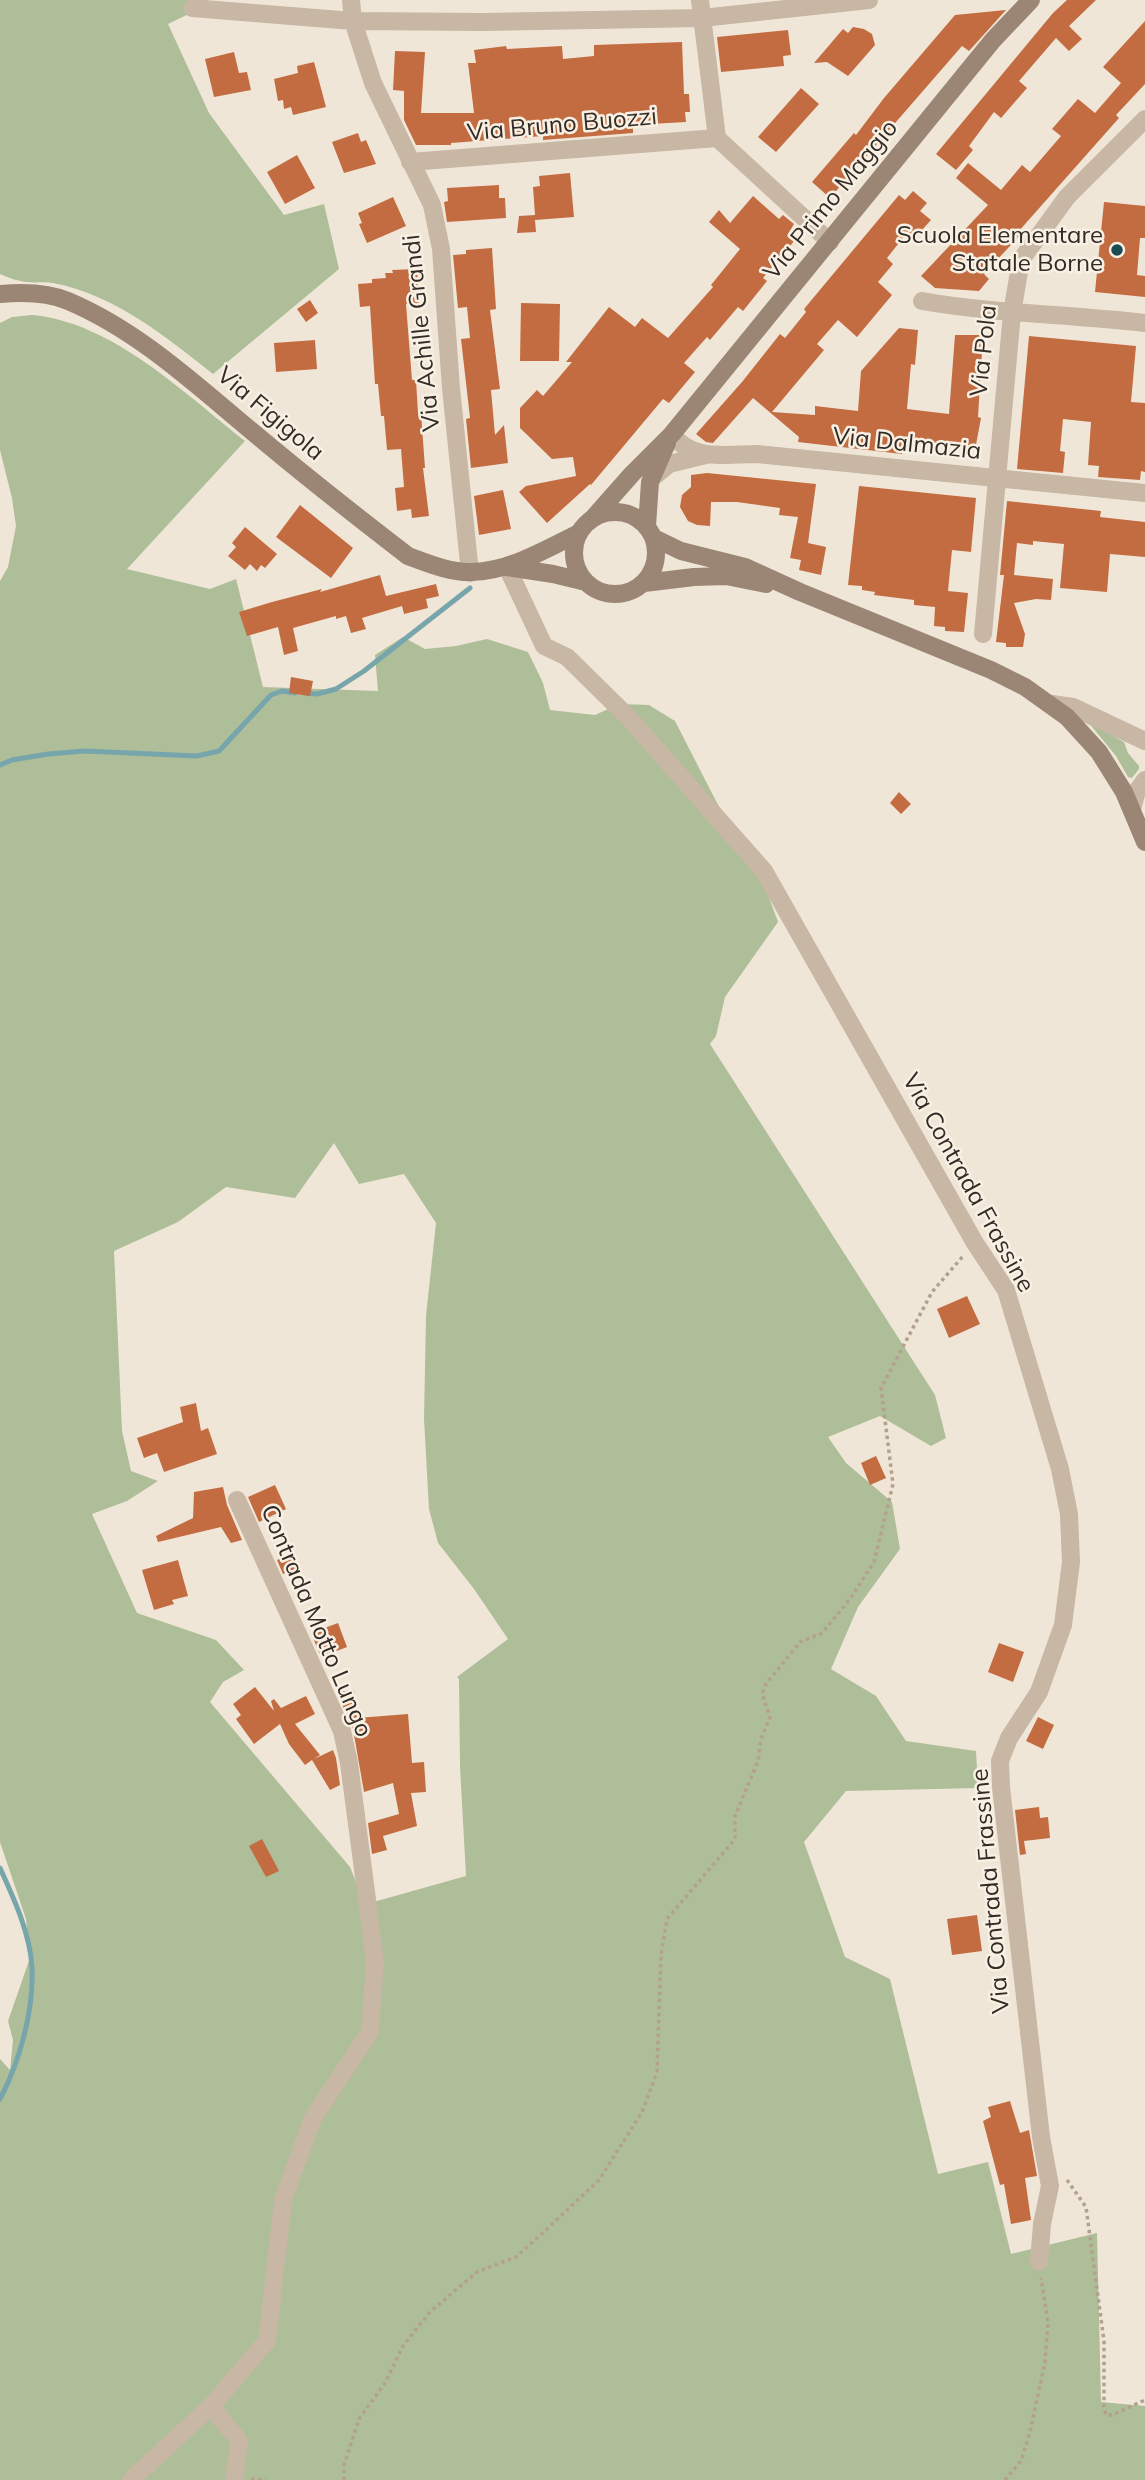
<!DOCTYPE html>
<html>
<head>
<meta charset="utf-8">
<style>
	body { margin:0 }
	canvas { display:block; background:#f0e6d7 }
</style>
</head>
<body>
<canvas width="1145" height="2480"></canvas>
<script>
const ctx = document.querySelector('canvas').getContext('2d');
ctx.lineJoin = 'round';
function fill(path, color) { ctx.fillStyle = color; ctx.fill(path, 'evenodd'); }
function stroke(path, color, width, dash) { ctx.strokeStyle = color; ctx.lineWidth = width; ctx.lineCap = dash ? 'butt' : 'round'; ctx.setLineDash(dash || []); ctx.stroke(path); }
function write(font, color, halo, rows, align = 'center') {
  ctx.font = font + ' Mulish,sans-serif'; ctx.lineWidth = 5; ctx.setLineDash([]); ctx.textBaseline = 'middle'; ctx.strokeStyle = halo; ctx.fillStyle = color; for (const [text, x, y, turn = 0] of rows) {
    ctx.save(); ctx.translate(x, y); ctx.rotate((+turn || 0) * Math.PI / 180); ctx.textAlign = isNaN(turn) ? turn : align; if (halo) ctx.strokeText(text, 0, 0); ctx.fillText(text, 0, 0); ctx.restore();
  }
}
const green = new Path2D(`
	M 0,0 L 204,0 L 205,6 L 168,24 L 209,113 L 284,215 L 324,204 L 339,269 L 213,374 C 165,336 115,295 53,283 C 43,281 31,284 21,281 C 14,280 7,277 0,274 Z
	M 32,315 C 112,322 184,393 245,441 L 127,569 L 210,589 L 236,579 L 263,687 L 378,691 L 375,655 L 403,637 L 425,649 L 456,646 L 487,639 L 528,652 L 543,683 L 550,710 L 595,715 L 619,704 L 649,705 L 675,721 L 717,803 L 764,884 L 778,922 L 725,997 L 716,1036 L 710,1044 L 935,1395 L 946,1438 L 931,1446 L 880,1416 L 828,1437 L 846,1463 L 892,1502 L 900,1549 L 858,1607 L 831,1669 L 876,1696 L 906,1741 L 976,1751 L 978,1788 L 846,1791 L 804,1842 L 845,1957 L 890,1979 L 938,2174 L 988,2162 L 1011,2254 L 1097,2233 L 1101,2402 L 1145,2406 L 1145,2480 L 0,2480 L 0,2059 L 10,2070 L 13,2040 L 8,2021 L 30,1958 L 26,1919 L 0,1842 L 0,581 L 8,567 L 16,526 L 12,498 L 0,450 L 0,323 L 12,317 ZM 334,1143 L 359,1184 L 404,1174 L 436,1223 L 426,1316 L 424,1419 L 429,1509 L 438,1543 L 474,1589 L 508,1639 L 457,1677 L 459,1679 L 460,1767 L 466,1876 L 370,1903 L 362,1897 L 350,1867 L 210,1702 L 223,1682 L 244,1670 L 216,1640 L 137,1613 L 92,1514 L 127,1501 L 158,1481 L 131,1471 L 122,1431 L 114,1251 L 178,1222 L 226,1187 L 295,1198 Z
	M 1088,722 L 1124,742 L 1128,753 L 1139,766 L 1139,769 L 1132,778 L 1128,777 L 1116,756 Z`);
const stream = new Path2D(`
	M 305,693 L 317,694 L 336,689 L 364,671 L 470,588
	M 0,765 L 12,760 L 48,754 L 85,751 L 197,756 L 219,751 L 271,695 L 282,691 L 295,693
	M 0,1868 C 14,1899 30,1933 32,1967 C 34,2010 20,2061 0,2099`);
const building = new Path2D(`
	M 1067,0 L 1096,0 L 1069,26 L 1082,39 L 1069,51 L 1056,38 L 1019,81 L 1027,88 L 1001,118 L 994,112 L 969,146 L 973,150 L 956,170 L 936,154 L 1053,13 Z
	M 1006,10 L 969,51 L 962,46 L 830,198 L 812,182 L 854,133 L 856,135 L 884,98 L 955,15 Z
	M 1145,21 L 1145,84 L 1116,115 L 1119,118 L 1018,232 L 1021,234 L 984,274 L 989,279 L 979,291 L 935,288 L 921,276 L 988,205 L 956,178 L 968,163 L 1001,190 L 1022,165 L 1030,172 L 1061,136 L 1052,129 L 1078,99 L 1095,113 L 1121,83 L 1103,67 Z
	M 853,27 L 864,29 L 872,34 L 875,45 L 848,76 L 827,62 L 814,63 L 843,29 L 848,33 Z
	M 788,30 L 791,55 L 783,56 L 784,66 L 721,72 L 717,37 Z
	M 682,42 L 684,94 L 689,94 L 690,112 L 685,112 L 686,122 L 633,125 L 633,133 L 543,140 L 543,136 L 451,143 L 451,145 L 416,145 L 404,120 L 404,91 L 393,90 L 395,51 L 425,52 L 421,113 L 474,113 L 468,63 L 476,63 L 474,50 L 506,46 L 507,49 L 562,46 L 563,59 L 594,56 L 594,45 Z
	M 234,52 L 239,73 L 247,72 L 251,90 L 214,97 L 205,59 Z
	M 314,62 L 326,107 L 293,115 L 291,107 L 284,109 L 283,100 L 278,101 L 274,79 L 298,73 L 297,66 Z
	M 801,88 L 819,104 L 776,152 L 758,137 Z
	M 358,133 L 361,142 L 366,140 L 376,164 L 344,173 L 332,142 Z
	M 297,155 L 315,188 L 285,204 L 267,172 Z
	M 570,173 L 574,217 L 535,220 L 536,232 L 517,233 L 519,216 L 535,215 L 533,187 L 540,186 L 539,176 Z
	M 499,185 L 499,198 L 505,198 L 506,218 L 447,222 L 444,202 L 448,201 L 447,188 Z
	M 913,191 L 927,203 L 920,211 L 931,220 L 913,240 L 906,234 L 887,258 L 893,264 L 878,282 L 892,295 L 857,337 L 838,320 L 817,344 L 824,350 L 772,412 L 815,415 L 815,406 L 858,411 L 861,371 L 899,328 L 918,330 L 915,365 L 911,364 L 907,409 L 949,414 L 955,335 L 983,335 L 978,417 L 981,418 L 975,450 L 903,441 L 902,454 L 798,442 L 799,437 L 753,398 L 713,443 L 706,442 L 696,434 L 742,382 L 780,334 L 785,338 L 806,312 L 804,309 L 899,195 L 905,200 Z
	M 753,196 L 779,219 L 783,215 L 794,224 L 788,234 L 795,240 L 763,278 L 767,281 L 743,311 L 738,307 L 710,340 L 707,337 L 684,363 L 695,372 L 669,403 L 663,399 L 591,485 L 590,484 L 547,523 L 519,492 L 526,486 L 576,476 L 573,457 L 552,459 L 520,428 L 520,408 L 537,390 L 543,396 L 572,362 L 566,362 L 609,307 L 635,327 L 642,318 L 668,338 L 713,287 L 711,285 L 740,249 L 709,222 L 719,210 L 730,223 Z
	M 393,197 L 406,226 L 367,243 L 359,224 L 362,223 L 358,213 Z
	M 1104,202 L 1145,206 L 1145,238 L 1140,238 L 1137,275 L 1145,276 L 1145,297 L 1095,292 Z
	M 492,248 L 496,309 L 490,310 L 500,389 L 491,390 L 495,435 L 504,425 L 508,463 L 471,468 L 466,419 L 470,418 L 461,339 L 470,338 L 467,307 L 458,308 L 453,255 L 466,254 L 466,250 Z
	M 417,269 L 419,304 L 406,304 L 412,380 L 416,380 L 418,413 L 421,413 L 425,468 L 423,468 L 429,516 L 412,518 L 411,509 L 397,511 L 395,488 L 404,487 L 401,449 L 387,450 L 384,416 L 381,416 L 378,384 L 375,384 L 370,306 L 360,307 L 358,284 L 372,283 L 372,279 L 386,278 L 385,273 L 393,273 L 392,270 Z
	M 310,300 L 318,313 L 306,322 L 297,309 Z
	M 521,303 L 560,304 L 559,361 L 520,361 Z
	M 1029,336 L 1136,346 L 1131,402 L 1145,403 L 1145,472 L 1141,471 L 1140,480 L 1098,477 L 1099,466 L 1088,465 L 1091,422 L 1063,419 L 1060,451 L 1065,452 L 1063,473 L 1017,469 Z
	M 315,340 L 317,369 L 276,372 L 274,343 Z
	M 707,473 L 816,484 L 808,543 L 826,547 L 821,575 L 799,570 L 801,560 L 790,558 L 798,517 L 779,515 L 780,508 L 737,502 L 711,502 L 710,526 L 697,525 L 688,521 L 680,507 L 682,495 L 691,487 L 691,475 Z
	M 859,486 L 976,498 L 971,552 L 952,550 L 948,591 L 968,593 L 964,632 L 945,631 L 945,627 L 934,626 L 935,607 L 914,605 L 914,600 L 874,595 L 875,592 L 862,590 L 862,586 L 848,585 Z
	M 503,490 L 511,529 L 479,535 L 474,496 Z
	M 1007,501 L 1101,511 L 1100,517 L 1145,522 L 1145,557 L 1110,554 L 1107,592 L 1060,588 L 1064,544 L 1033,541 L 1033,545 L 1017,543 L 1014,575 L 1053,579 L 1051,600 L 1036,599 L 1014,603 L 1025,634 L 1023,647 L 1006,647 L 1006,643 L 996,642 L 1004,575 L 1000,575 Z
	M 300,505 L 353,548 L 331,578 L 276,537 Z
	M 245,527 L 277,554 L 265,568 L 261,565 L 257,571 L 250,564 L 245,570 L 228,556 L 236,547 L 232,543 Z
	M 380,575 L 386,596 L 436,584 L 439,596 L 426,599 L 428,608 L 404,614 L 402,606 L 362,618 L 366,629 L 351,633 L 346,616 L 336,619 L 336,616 L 293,628 L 298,651 L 284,655 L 278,627 L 247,636 L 239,612 L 272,602 L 322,589 L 320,592 Z
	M 291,677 L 313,681 L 310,696 L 289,693 Z
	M 899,792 L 911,804 L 901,814 L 890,803 Z
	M 967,1296 L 980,1324 L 949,1338 L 937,1309 Z
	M 196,1403 L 201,1431 L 208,1428 L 217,1454 L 164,1472 L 157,1453 L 144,1458 L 137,1438 L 183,1422 L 180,1407 Z
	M 876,1456 L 886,1478 L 870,1485 L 861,1463 Z
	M 275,1485 L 286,1509 L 259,1522 L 248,1497 Z
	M 223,1487 L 227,1505 L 242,1540 L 231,1543 L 221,1527 L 158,1542 L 156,1536 L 193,1518 L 194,1492 Z
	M 290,1555 L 296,1569 L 283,1574 L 277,1560 Z
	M 178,1560 L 188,1596 L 172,1600 L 174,1604 L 154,1610 L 142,1570 Z
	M 338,1623 L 347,1647 L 321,1657 L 311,1633 Z
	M 999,1643 L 1024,1652 L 1013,1682 L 988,1672 Z
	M 255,1687 L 274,1711 L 271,1701 L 274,1699 L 281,1708 L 306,1696 L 315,1714 L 295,1724 L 320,1755 L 314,1759 L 333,1750 L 336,1758 L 340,1785 L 330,1790 L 312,1760 L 305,1765 L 289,1744 L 280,1724 L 254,1744 L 236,1719 L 241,1715 L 233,1704 Z
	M 354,1690 L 357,1718 L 408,1714 L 412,1763 L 424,1762 L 426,1792 L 411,1793 L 417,1826 L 383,1836 L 387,1850 L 372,1854 L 368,1823 L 399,1814 L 393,1783 L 364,1792 L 353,1729 L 340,1700 L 339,1692 Z
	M 1038,1717 L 1054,1725 L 1043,1749 L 1026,1741 Z
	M 1039,1807 L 1040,1818 L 1048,1817 L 1050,1838 L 1024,1841 L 1026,1854 L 1020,1855 L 1015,1810 Z
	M 262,1839 L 279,1871 L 266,1877 L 249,1846 Z
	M 977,1915 L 982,1951 L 952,1955 L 947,1919 Z
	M 1010,2101 L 1020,2133 L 1029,2130 L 1037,2176 L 1025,2178 L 1031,2220 L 1011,2224 L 1004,2184 L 1000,2185 L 983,2121 L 991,2117 L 988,2107 Z`);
const path = new Path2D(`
	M 1067,2180 L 1086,2207 L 1104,2341 L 1104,2407 L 1106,2415 L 1112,2415 L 1145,2400
	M 251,2479 L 266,2480
	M 344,2480 L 344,2465 L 359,2419 L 385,2383 L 403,2346 L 430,2312 L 477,2272 L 516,2257 L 547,2229 L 599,2180 L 642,2112 L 657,2072 L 661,1955 L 667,1919 L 735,1839 L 735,1816 L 758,1761 L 761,1739 L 770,1717 L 762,1694 L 766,1684 L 800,1642 L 822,1633 L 850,1599 L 874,1562 L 893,1484 L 881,1388 L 932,1292 L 964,1255
	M 1005,2480 L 1021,2461 L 1030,2432 L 1045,2362 L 1048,2323 L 1041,2278`);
const street = new Path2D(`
	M 351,0 L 353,21 L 373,83 L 432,205 L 441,249 L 451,388 L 470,573
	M 700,0 L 717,138
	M 192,8 L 353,21 L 484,22 L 702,18 L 869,0
	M 410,162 L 717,138 L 830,242
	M 922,301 C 996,314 1071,314 1145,323
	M 672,434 C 692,462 727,454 757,454 L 1145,493
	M 652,478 L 669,464 L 706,455
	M 507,567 L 544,646 L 567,657 L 628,717 L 764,871 L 975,1243 L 1006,1290 L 1060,1469 L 1069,1514 L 1071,1562 L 1063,1625 L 1039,1692 L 1009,1738 L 1000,1761 L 1001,1787 L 1041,2137 L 1050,2186 L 1042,2224 L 1039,2262
	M 983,634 L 1012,313 L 1021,260 L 1067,197 L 1145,119
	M 1052,704 L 1073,707 L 1145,741
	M 1132,809 L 1137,791 L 1145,780
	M 211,2406 L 239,2441 L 234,2480
	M 131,2480 L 211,2406 L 267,2341 L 283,2200 L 313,2118 L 370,2032 L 375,1960 L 349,1763 L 342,1731 L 237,1500`);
const secondary = new Path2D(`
	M 0,294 C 22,292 47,292 68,301 C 139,331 196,385 254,433 C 304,475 356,516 408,556 C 427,563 451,573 472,572 C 510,571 546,549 579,533
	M574 553a41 41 0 1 1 82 0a41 41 0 1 1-82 0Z
	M 594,517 L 632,474 L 672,434 L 993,40 L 1031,0
	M 647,526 L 650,482 L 667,443
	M 654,538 L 681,551 L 745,567 L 800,592 L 991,670 L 1025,687 L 1067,717 L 1099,752 L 1124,792 L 1145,842
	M 507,567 L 553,574 L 586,582
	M 644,583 L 694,577 L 726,576 L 766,584`);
const markers = [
	[1117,250,7,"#1c4b53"]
];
const streetNames = [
	["Via Bruno Buozzi",562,125,-5],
	["Via Primo Maggio",831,200,-51],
	["Via Achille Grandi",422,333,-96],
	["Via Pola",984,351,-84],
	["Via Figigola",270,414,40],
	["Via Dalmazia",907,444,6],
	["Via Contrada Frassine",968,1183,61],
	["Contrada Motto Lungo",316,1621,67],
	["Via Contrada Frassine",991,1891,-95]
];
const poiNames = [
	["Scuola Elementare",1103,236],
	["Statale Borne",1103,264]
];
fill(green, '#aebe98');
stroke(stream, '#77a5ac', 5);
fill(building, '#c46c41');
stroke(path, '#b3a18e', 3.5, [3.5, 3.5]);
stroke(street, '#c7b7a4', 18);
stroke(secondary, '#9b8675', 18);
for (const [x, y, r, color] of markers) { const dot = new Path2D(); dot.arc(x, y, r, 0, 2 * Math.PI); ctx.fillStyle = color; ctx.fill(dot); stroke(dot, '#f8f0e3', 2.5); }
write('24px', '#332b25', '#f8f0e3', streetNames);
write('24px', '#332b25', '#f8f0e3', poiNames, 'right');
</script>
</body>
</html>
